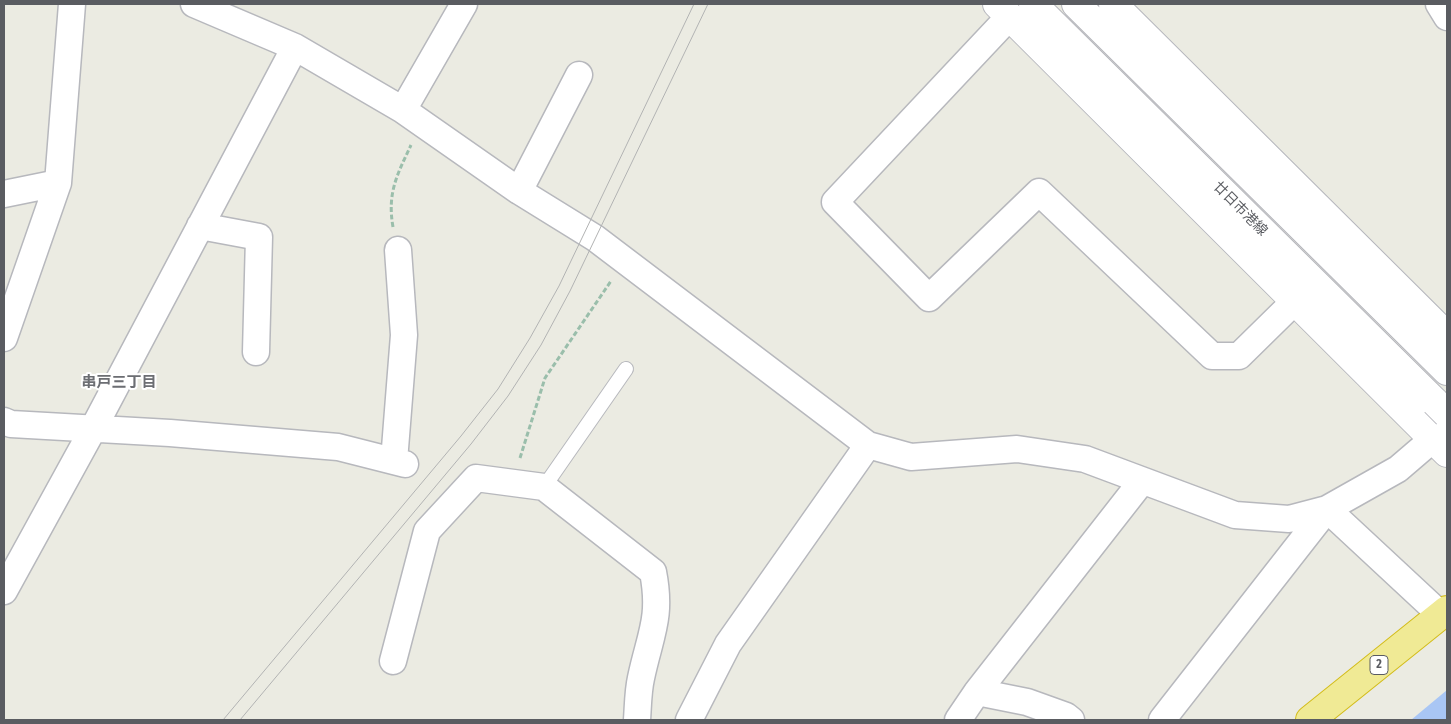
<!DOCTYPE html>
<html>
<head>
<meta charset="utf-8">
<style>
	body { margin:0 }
	#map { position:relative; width:1451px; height:724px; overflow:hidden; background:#ebebe2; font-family:"Fira Sans Condensed",sans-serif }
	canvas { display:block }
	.frame { position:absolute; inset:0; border:5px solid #5a5c61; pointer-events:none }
</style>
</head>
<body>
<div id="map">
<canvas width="1451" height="724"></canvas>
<div class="frame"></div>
</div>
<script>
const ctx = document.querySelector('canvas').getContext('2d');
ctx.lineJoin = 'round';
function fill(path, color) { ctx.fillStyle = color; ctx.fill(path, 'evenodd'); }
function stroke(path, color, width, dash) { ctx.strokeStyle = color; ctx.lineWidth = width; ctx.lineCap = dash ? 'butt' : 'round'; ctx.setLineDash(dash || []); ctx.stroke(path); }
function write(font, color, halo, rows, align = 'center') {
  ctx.font = font + ' "Fira Sans Condensed","Noto Sans JP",sans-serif'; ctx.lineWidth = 4; ctx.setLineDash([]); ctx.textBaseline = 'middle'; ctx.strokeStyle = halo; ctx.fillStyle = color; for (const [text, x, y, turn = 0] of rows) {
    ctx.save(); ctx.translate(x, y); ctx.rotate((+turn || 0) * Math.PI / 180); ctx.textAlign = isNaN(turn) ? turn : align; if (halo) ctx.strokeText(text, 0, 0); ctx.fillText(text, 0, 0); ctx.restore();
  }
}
const water = new Path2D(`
	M 1447,690 L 1447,720 L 1411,720 Z`);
const path = new Path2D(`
	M 393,227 C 387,193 397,175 411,145
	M 520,458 L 545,378 L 611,281`);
const lane = new Path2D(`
	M 544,487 L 626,369`);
const street = new Path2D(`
	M 194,4 L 295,47 L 403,110 L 519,191 L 595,238 L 868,445 L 911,457 L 1017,449 L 1085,459 L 1235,515 L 1289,519 L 1327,509 L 1398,469 L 1433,439 L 1443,421
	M 1439,4 L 1447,17
	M 1010,16 L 835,202 L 929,298 L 1039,192 L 1212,356 L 1239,356 L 1294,302
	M 403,110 L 464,4
	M 519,191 L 579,75
	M 4,194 L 58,183
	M 200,226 L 259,237 L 256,352
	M 4,338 L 58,183 L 72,4
	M 4,421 L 11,424 L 170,433 L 338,447 L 405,464
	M 394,461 L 404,335 L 398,250
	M 4,591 L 93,429 L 295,47
	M 393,661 L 427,531 L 476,478 L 544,487 L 653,572 C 662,618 650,635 641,678 C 638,691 638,706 637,720
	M 977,692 L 1027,702 L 1066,716 L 1071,720
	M 689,720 L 728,644 L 868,445
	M 958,720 L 977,692 L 1142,481
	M 1162,720 L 1327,509 L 1441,615`);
const secondary = new Path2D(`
	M 997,4 L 1447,453
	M 1033,4 L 1435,402
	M 1076,4 L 1447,371
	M 1113,4 L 1447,336`);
const highway = new Path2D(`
	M 1310,720 L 1447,610`);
const tram = new Path2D(`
	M 223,720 L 461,436 L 498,389 L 530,338 L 559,286 L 694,4
	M 240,720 L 471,444 L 508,396 L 541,345 L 570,291 L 708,4`);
const secondaryBridge = new Path2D(`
	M 1435,402 L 1447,414`);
const shields = [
	[1379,665,18]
];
const shieldNames = [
	["2",1379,665]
];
const streetNames = [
	["廿日市港線",1240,209,45]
];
const neighbourhoodNames = [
	["串戸三丁目",119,383]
];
fill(water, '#a9c6f4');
stroke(lane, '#b7b8bd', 16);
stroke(street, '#b7b8bd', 29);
stroke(secondary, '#b6b7bd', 30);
stroke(highway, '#d3bc1a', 30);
stroke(path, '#9abeab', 3, [5, 2.5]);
stroke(lane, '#fff', 14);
stroke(street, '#fff', 26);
stroke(secondary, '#fff', 28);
stroke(highway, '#f0ea95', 28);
stroke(tram, '#b2b3b3', 1);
stroke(secondaryBridge, '#b6b7bd', 30, []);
stroke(secondaryBridge, '#fff', 28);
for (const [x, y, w] of shields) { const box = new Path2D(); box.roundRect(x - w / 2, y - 9.5, w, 19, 4); ctx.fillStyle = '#fff'; ctx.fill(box); stroke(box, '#5a5c61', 1); }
write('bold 12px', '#5a5c61', null, shieldNames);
write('14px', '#5a5c61', '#fff', streetNames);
write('bold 15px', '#6c6e73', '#fff', neighbourhoodNames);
</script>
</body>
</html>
